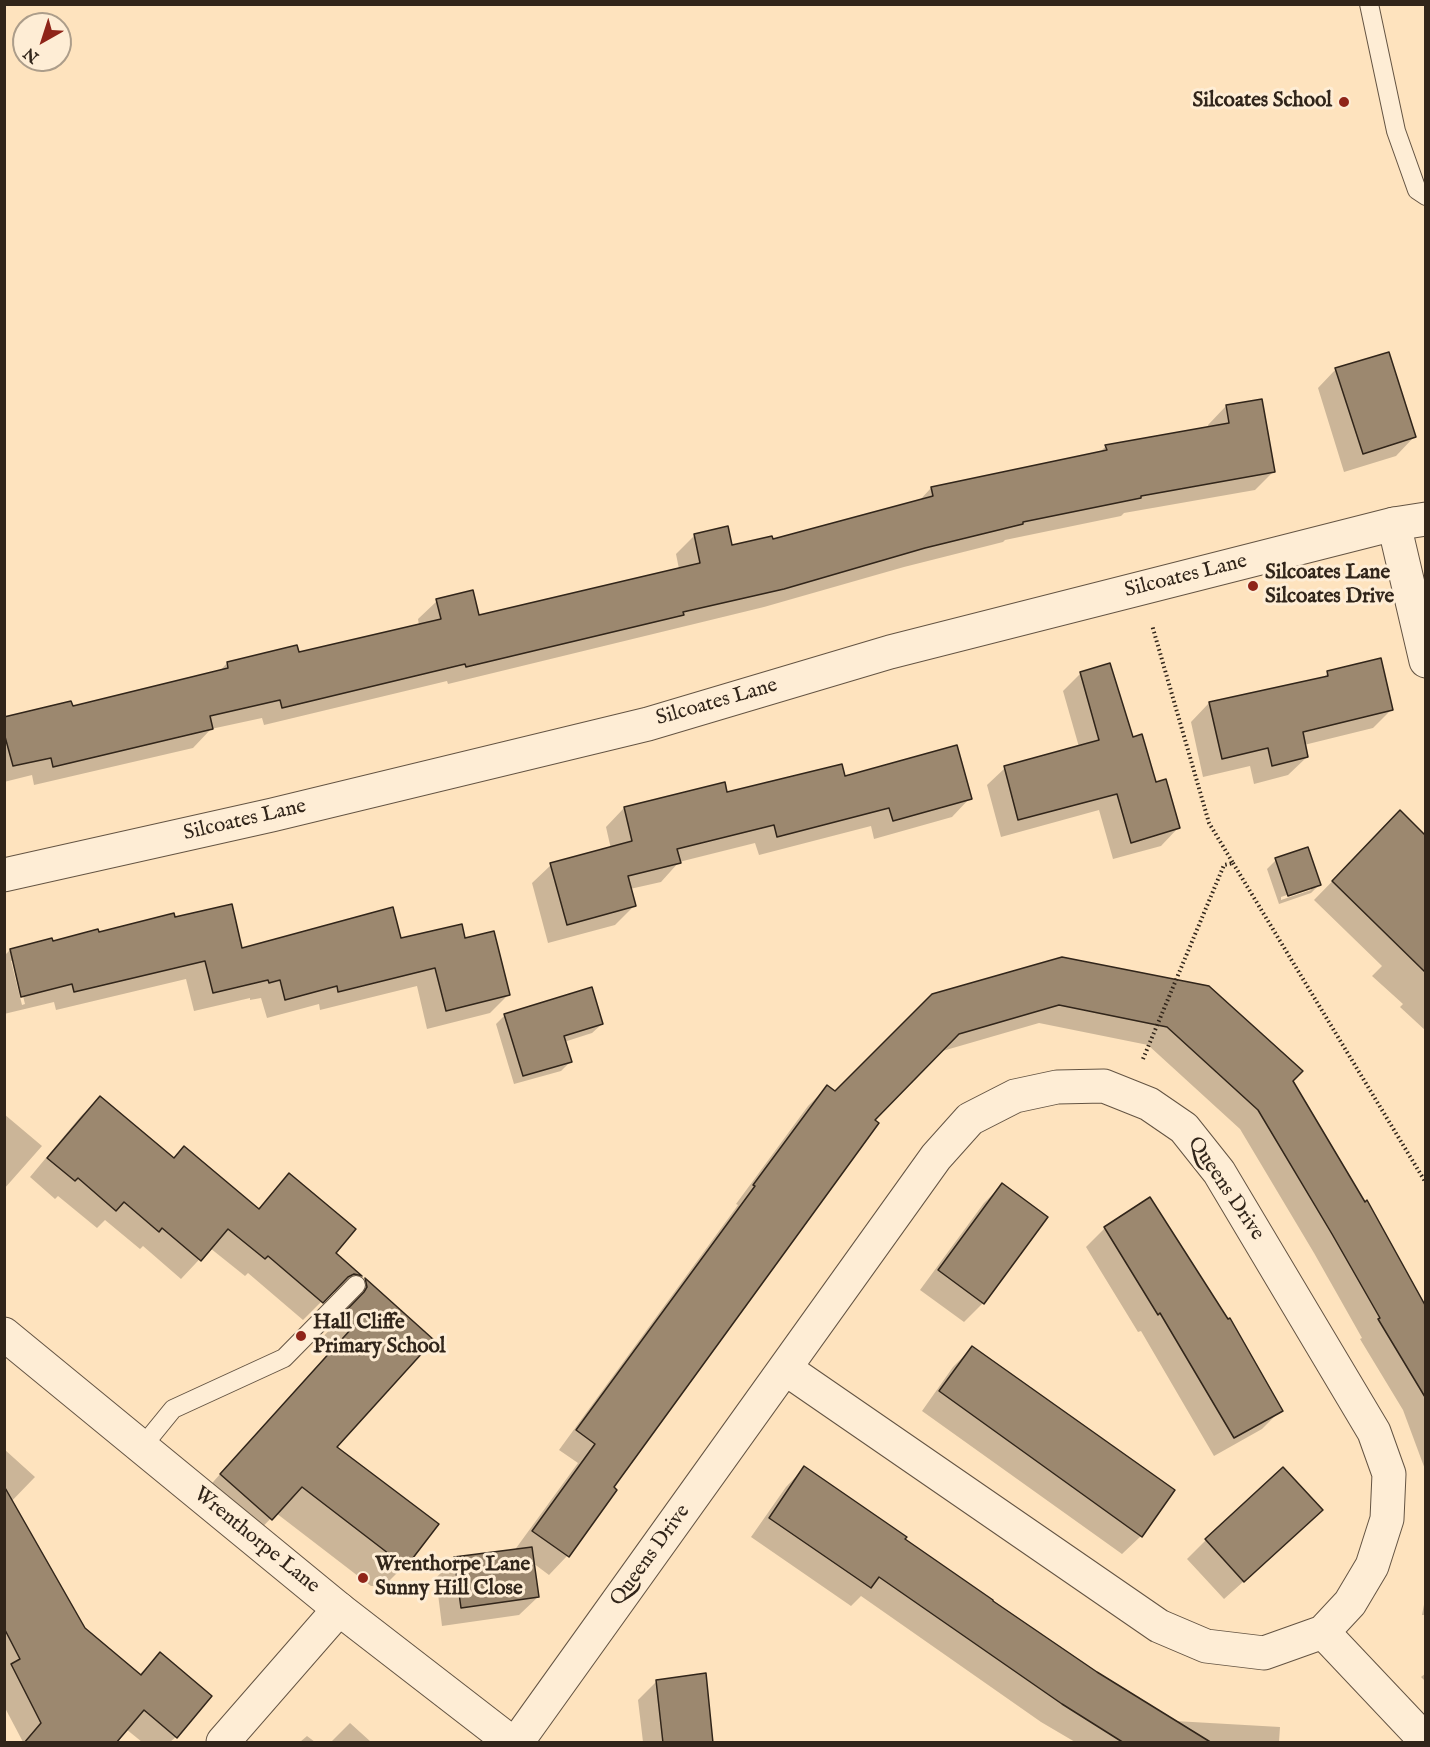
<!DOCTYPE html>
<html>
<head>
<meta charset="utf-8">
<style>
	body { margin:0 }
	#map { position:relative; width:1430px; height:1747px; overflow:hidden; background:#fee3be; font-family:"IM FELL English",serif }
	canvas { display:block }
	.frame { position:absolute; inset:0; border:6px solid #31251a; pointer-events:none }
	.north { position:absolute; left:12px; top:12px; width:60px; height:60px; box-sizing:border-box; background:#feedd5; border:2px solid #ac9d8a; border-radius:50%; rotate:219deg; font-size:16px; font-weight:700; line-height:24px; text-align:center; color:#31251a }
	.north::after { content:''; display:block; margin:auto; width:21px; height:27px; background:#8f2418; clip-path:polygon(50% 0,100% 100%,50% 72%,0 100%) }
</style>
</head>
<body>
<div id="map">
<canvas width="1430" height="1747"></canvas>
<div class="frame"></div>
<div class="north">N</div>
</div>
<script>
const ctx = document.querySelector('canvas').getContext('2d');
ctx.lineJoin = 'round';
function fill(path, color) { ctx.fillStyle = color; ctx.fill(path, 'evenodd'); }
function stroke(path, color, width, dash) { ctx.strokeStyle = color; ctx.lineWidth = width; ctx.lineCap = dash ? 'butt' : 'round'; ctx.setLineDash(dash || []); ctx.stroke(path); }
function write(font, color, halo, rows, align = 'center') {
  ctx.font = font + ' "IM FELL English",serif'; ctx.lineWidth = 6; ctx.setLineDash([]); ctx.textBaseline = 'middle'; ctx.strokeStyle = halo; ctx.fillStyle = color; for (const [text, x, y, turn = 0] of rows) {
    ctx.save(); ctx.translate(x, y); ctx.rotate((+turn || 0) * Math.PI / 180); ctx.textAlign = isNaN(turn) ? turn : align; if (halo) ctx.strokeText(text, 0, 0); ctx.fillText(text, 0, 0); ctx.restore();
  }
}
const shadow = new Path2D(`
	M 1336,369 L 1414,437 L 1396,456 L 1344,472 L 1318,388 Z
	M 1226,406 L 1273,472 L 1255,490 L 1124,513 L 1121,516 L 1005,540 L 1003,542 L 904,567 L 764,607 L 448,684 L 447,681 L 264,725 L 262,718 L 211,729 L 193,748 L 34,785 L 32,775 L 4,782 L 4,718 L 72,708 L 219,672 L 227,663 L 298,654 L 419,625 L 418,619 L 437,601 L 478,617 L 679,569 L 676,554 L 695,535 L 731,547 L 772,541 L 919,501 L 931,488 L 1099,453 L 1106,446 L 1208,428 L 1208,425 Z
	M 1109,665 L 1132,739 L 1178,828 L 1161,846 L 1113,859 L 1099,810 L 1001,837 L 987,785 L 1005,768 L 1079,747 L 1063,691 L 1080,674 Z
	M 1328,673 L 1392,709 L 1373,728 L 1304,745 L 1307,757 L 1288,775 L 1254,784 L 1250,766 L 1203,777 L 1191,722 L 1209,703 L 1322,679 Z
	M 844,778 L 970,798 L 952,817 L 874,839 L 871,826 L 759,855 L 755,843 L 679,862 L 661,882 L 630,889 L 634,906 L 615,925 L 548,943 L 532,883 L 551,865 L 611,849 L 606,827 L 624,808 Z
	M 1400,812 L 1426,837 L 1426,852 L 1414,863 L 1426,874 L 1426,1031 L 1400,1007 L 1403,1004 L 1372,976 L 1382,966 L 1314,900 Z
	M 1276,860 L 1320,884 L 1311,893 L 1279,904 L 1267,869 ZM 1311,887 L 1311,890 L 1281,900 L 1281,897 Z
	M 174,919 L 241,950 L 400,940 L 464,940 L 508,995 L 490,1013 L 427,1029 L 417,986 L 320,1010 L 319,1004 L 267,1018 L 261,998 L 250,1000 L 250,998 L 194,1011 L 186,979 L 56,1010 L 54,1002 L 4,1014 L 4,956 L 10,950 ZM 11,961 L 14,961 L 25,1004 L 22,1005 Z
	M 1062,959 L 1291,1081 L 1364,1204 L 1367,1202 L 1426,1306 L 1426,1472 L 1403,1410 L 1360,1339 L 1362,1338 L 1314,1253 L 1240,1129 L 1148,1045 L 1039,1023 L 939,1052 L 872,1121 L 611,1488 L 615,1490 L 567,1556 L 549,1575 L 533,1563 L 538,1597 L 519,1615 L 442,1626 L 436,1578 L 454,1559 L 514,1551 L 578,1463 L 559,1450 L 738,1205 L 736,1204 L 808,1106 L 827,1087 L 835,1093 Z
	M 505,1015 L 602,1024 L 592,1033 L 564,1042 L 570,1062 L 561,1071 L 514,1084 L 496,1024 Z
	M 100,1098 L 173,1159 L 258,1210 L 290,1175 L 334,1253 L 360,1276 L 342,1294 L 334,1292 L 328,1295 L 303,1320 L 248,1273 L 245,1276 L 210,1248 L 181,1279 L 143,1246 L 140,1249 L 105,1220 L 97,1228 L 58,1196 L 55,1199 L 30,1177 L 81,1116 Z
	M 4,1114 L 42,1146 L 4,1189 Z
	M 1002,1185 L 983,1303 L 964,1322 L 920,1290 L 984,1203 Z
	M 1105,1228 L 1281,1410 L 1262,1429 L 1214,1456 L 1141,1331 L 1138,1332 L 1086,1247 Z
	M 365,1280 L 431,1340 L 335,1447 L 410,1560 L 384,1586 L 371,1586 L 276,1513 L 245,1545 L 196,1501 L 328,1354 L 316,1344 L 339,1320 L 342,1314 L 340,1305 Z
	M 972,1348 L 1141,1536 L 1122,1554 L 922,1411 L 953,1367 Z
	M 4,1449 L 35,1477 L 4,1509 Z
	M 804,1468 L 1096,1673 L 1175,1721 L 1280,1727 L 1279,1742 L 1075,1742 L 1041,1722 L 861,1596 L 851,1606 L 751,1537 L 786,1487 Z
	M 1302,1529 L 1224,1599 L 1187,1559 L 1206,1540 Z
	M 4,1571 L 84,1629 L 139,1675 L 160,1654 L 176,1737 L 170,1742 L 142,1742 L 126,1729 L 114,1742 L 23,1742 L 4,1706 Z
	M 1426,1594 L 1426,1615 L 1422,1615 Z
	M 1426,1673 L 1426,1682 L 1421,1677 Z
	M 657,1681 L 712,1742 L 643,1742 L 638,1700 Z
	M 350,1723 L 371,1742 L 331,1742 Z
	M 307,1736 L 315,1742 L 300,1742 Z`);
const building = new Path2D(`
	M 1389,352 L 1416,437 L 1363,454 L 1335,368 Z
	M 1262,399 L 1275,472 L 1141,496 L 1141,498 L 1023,522 L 1023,524 L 925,548 L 784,589 L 683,612 L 684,615 L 466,667 L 465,664 L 282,708 L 280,700 L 210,716 L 213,729 L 53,767 L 51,758 L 13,766 L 4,733 L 4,717 L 71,701 L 73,706 L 228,668 L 227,662 L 297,645 L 299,652 L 441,619 L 436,599 L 473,590 L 479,615 L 700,563 L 694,534 L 728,526 L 732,545 L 772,536 L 773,539 L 933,496 L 931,487 L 1107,450 L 1105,445 L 1229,423 L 1226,405 Z
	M 1381,658 L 1393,710 L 1303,732 L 1308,757 L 1272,766 L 1268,748 L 1222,759 L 1209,702 L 1328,676 L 1327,671 Z
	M 1110,663 L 1133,737 L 1142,734 L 1156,782 L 1166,779 L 1180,828 L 1131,843 L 1117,794 L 1018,820 L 1004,766 L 1099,740 L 1080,672 Z
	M 957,745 L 972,799 L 893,821 L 889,808 L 777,837 L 774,825 L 677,849 L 681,863 L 628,876 L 636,906 L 567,925 L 550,863 L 632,841 L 624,807 L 725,782 L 727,792 L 842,764 L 845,776 Z
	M 1400,810 L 1425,835 L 1425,972 L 1332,881 Z
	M 1308,847 L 1321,885 L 1288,896 L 1275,858 Z
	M 232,904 L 242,948 L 393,907 L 401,938 L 462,924 L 465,938 L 494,931 L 510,995 L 446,1011 L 435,968 L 338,992 L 337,986 L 285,1000 L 280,980 L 269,983 L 268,980 L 213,993 L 205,961 L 74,992 L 72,984 L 21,997 L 10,949 L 52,938 L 53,941 L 98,929 L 99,932 L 174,913 L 175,917 Z
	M 1062,957 L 1209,986 L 1303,1071 L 1293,1081 L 1365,1202 L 1367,1200 L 1425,1305 L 1425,1397 L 1378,1319 L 1380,1318 L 1332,1234 L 1258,1110 L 1167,1027 L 1059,1005 L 959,1034 L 875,1120 L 879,1123 L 614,1487 L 617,1490 L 569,1557 L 532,1531 L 595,1444 L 576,1430 L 755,1186 L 753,1185 L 827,1085 L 835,1091 L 932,994 Z
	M 592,987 L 603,1024 L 564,1036 L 572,1062 L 523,1076 L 504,1014 Z
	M 100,1096 L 174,1158 L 184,1146 L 259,1209 L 289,1173 L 356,1229 L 336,1253 L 362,1276 L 354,1274 L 348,1277 L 323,1303 L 268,1256 L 265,1259 L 228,1229 L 201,1261 L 162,1228 L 159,1232 L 124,1202 L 116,1211 L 78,1178 L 75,1181 L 47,1158 Z
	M 1002,1183 L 1048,1217 L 984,1304 L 938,1270 Z
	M 1150,1197 L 1228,1319 L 1230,1318 L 1283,1411 L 1234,1438 L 1160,1313 L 1158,1315 L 1104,1227 Z
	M 365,1278 L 434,1340 L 337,1447 L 439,1524 L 406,1567 L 302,1487 L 272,1520 L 220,1474 L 352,1328 L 340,1317 L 364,1292 L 367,1287 Z
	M 972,1346 L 1175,1490 L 1142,1537 L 939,1391 Z
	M 804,1466 L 907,1537 L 905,1539 L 993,1600 L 993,1601 L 1097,1672 L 1212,1743 L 1124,1743 L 1062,1704 L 879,1577 L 871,1588 L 769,1518 Z
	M 1283,1467 L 1323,1510 L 1244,1582 L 1205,1539 Z
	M 4,1486 L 85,1628 L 141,1675 L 160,1652 L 212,1696 L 177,1738 L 144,1710 L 116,1743 L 24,1743 L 41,1723 L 11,1664 L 20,1659 L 4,1628 Z
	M 532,1547 L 539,1597 L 461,1608 L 454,1557 Z
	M 706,1673 L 713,1743 L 663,1743 L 656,1680 Z`);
const path = new Path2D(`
	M 1233,863 L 1426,1183
	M 1143,1059 L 1224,865 L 1233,863 L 1209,823 L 1152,625`);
const service = new Path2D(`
	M 1369,4 L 1396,131 L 1417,190 L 1426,196
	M 142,1447 L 173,1409 L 284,1358 L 356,1285`);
const minor = new Path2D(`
	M 1394,524 L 1426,661
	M 1323,1632 L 1426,1741
	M 223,1742 L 339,1609
	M 517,1742 L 936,1157 L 970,1119 L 1015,1096 L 1057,1087 L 1104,1086 L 1149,1104 L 1184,1128 L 1219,1172 L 1374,1432 L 1389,1474 L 1387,1519 L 1372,1566 L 1350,1603 L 1323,1632 L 1264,1653 L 1206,1646 L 1159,1626 L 786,1369`);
const tertiary = new Path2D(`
	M 4,875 L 272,815 L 648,724 L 890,652 L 1394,524 L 1426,519
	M 4,1334 L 339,1609 L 511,1742`);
const markers = [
	[1344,102,6,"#8f2418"],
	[1253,586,6,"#8f2418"],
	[301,1336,6,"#8f2418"],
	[363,1578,6,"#8f2418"]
];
const poiNames = [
	["Silcoates School",1332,102,"right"],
	["Silcoates Lane",1265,574],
	["Silcoates Drive",1265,598],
	["Hall Cliffe",313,1324],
	["Primary School",313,1348],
	["Wrenthorpe Lane",375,1566],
	["Sunny Hill Close",375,1590]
];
const streetNames = [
	["Silcoates Lane",1186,577,-14],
	["Silcoates Lane",717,703,-16],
	["Silcoates Lane",245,821,-13],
	["Queens Drive",1225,1189,56],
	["Wrenthorpe Lane",256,1541,39],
	["Queens Drive",651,1556,-54]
];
fill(shadow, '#0003');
fill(building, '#9c886f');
stroke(building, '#31251a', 1.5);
stroke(service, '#645443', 20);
stroke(minor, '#645443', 35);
stroke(tertiary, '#645443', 35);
stroke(path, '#31251a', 4, [1.5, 3]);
stroke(service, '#feedd5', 18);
stroke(minor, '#feedd5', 33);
stroke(tertiary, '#feedd5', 33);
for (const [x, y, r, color] of markers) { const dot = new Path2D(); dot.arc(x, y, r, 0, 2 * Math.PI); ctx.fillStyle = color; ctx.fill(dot); stroke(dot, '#feedd5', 2); }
write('bold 21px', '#31251a', '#feedd5', poiNames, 'left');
write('21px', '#31251a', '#feedd5', streetNames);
</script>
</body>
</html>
